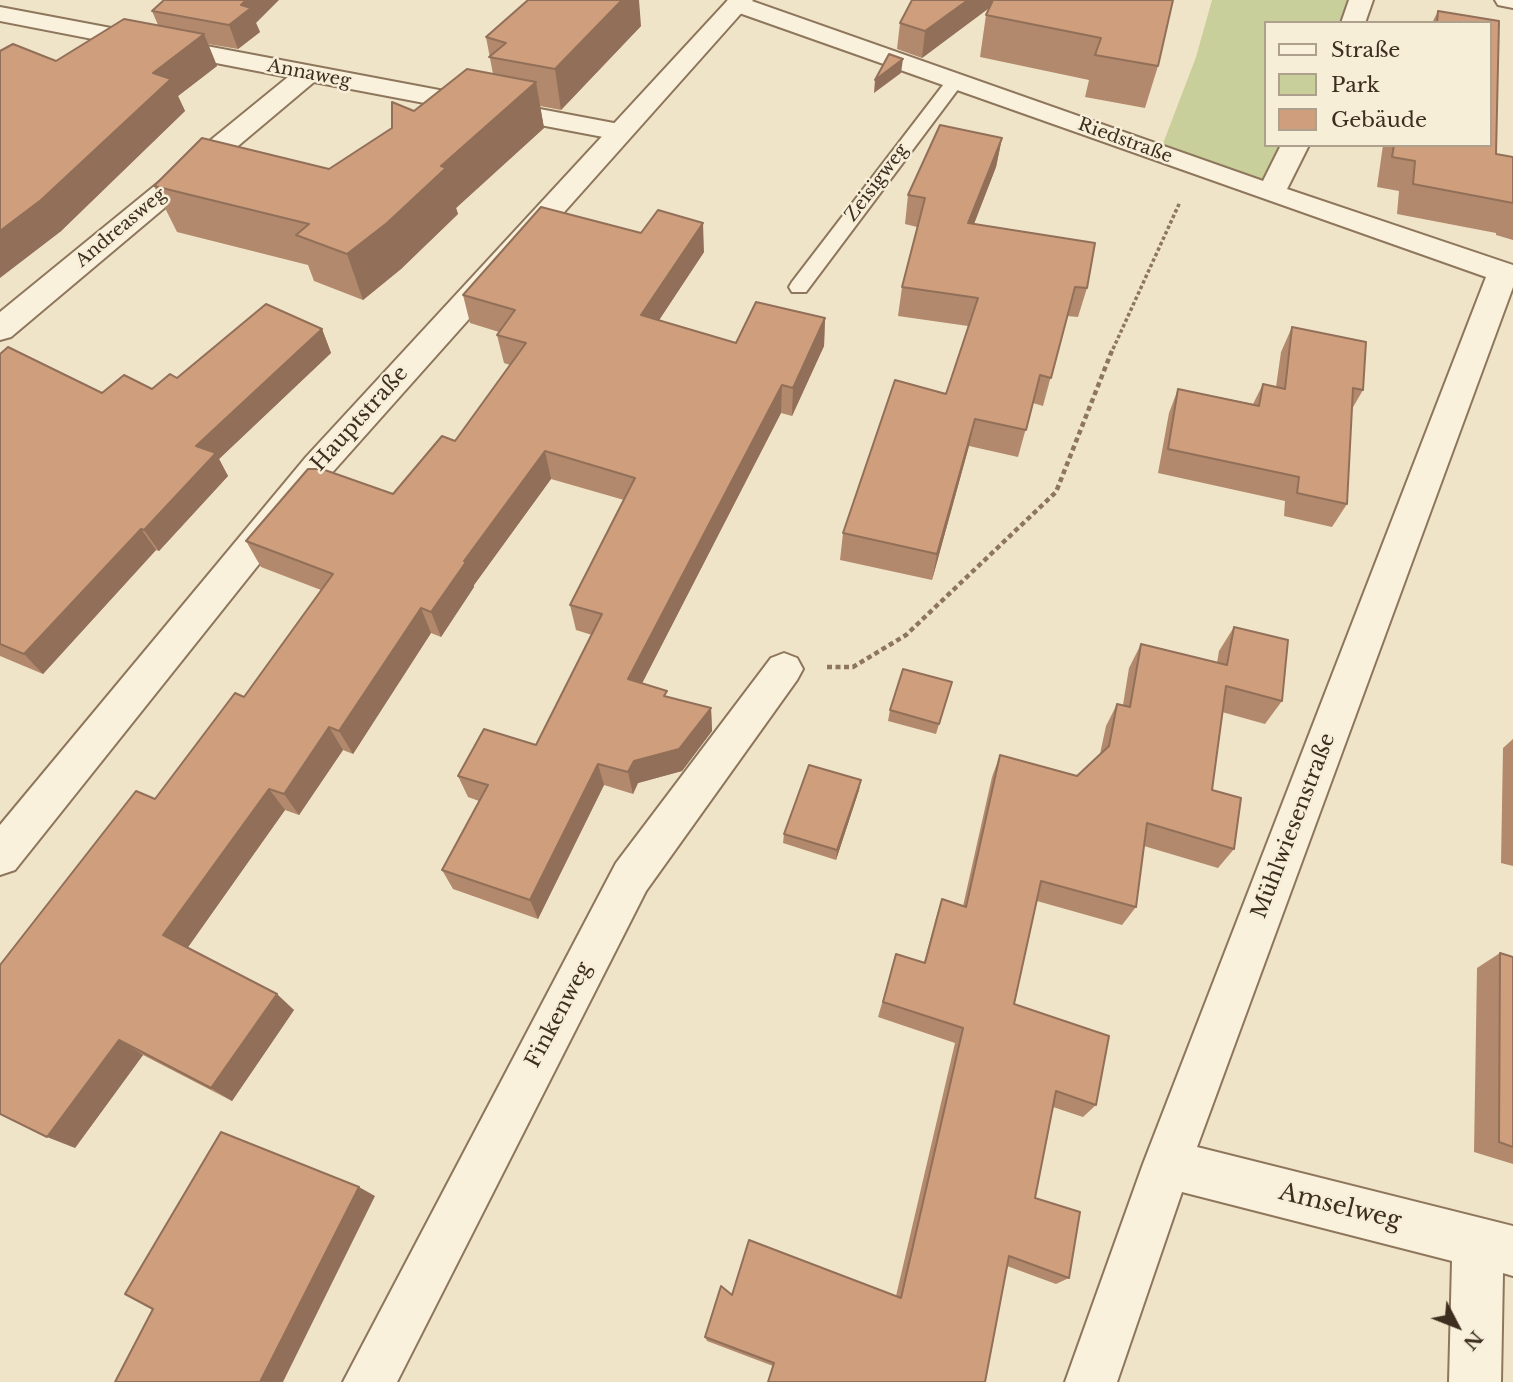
<!DOCTYPE html>
<html>
<head>
<meta charset="utf-8">
<style>
	body { margin:0 }
	#map { position:relative; width:1513px; height:1382px; overflow:hidden; background:#f0e4c8; font-family:"Libre Baskerville",serif }
	canvas { display:block }
	.legend { position:absolute; left:1264px; top:21px; width:228px; height:126px; box-sizing:border-box; background:#f7eed8; border:2px solid #ada18e; margin:0; padding:9px 12px; list-style:none; font-size:21px; color:#3d2e20 }
	.legend li { display:flex; align-items:center; gap:14px; height:35px }
	.legend b { width:35px; border:2px solid #ada18e }
	.north { position:absolute; left:1422px; top:1291px; width:70px; height:70px; -webkit-text-stroke:5px #f7eed8; paint-order:stroke; rotate:132deg; font-size:19px; font-weight:700; line-height:28px; text-align:center; color:#3d2e20 }
	.north::after { content:''; display:block; margin:auto; width:24px; height:32px; background:#3d2e20; clip-path:polygon(50% 0,100% 100%,50% 72%,0 100%) }
</style>
</head>
<body>
<div id="map">
<canvas width="1513" height="1382"></canvas>
<ul class="legend">
<li><b style="height:9px;background:#faf1dc"></b>Straße</li>
<li><b style="height:19px;background:#c9cf9b"></b>Park</li>
<li><b style="height:19px;background:#cf9f7d"></b>Gebäude</li>
</ul>
<div class="north">N</div>
</div>
<script>
const ctx = document.querySelector('canvas').getContext('2d');
ctx.lineJoin = 'round';
function fill(path, color) { ctx.fillStyle = color; ctx.fill(path, 'evenodd'); }
function stroke(path, color, width, dash) { ctx.strokeStyle = color; ctx.lineWidth = width; ctx.lineCap = dash ? 'butt' : 'round'; ctx.setLineDash(dash || []); ctx.stroke(path); }
function write(font, color, halo, rows, align = 'center') {
  ctx.font = font + ' "Libre Baskerville",serif'; ctx.lineWidth = 5; ctx.setLineDash([]); ctx.textBaseline = 'middle'; ctx.strokeStyle = halo; ctx.fillStyle = color; for (const [text, x, y, turn = 0] of rows) {
    ctx.save(); ctx.translate(x, y); ctx.rotate((+turn || 0) * Math.PI / 180); ctx.textAlign = isNaN(turn) ? turn : align; if (halo) ctx.strokeText(text, 0, 0); ctx.fillText(text, 0, 0); ctx.restore();
  }
}
const green = new Path2D(`
	M 1212,0 L 1361,0 L 1353,23 L 1266,23 L 1266,145 L 1295,145 L 1271,192 L 1159,154 L 1196,57 Z`);
const pathFar1 = new Path2D(`
	M 1113,349 L 1180,202`);
const path = new Path2D(`
	M 827,667 L 853,667 L 906,635 L 1056,492 L 1113,348`);
const service = new Path2D(`
	M 956,75 L 965,80 L 806,292 L 792,292 L 789,287 L 792,282 L 950,76 Z`);
const minor = new Path2D(`
	M 728,0 L 749,0 L 1263,181 L 1281,145 L 1309,145 L 1287,189 L 1513,265 L 1513,287 L 1197,1147 L 1513,1226 L 1513,1276 L 1503,1273 L 1501,1382 L 1449,1382 L 1452,1261 L 1182,1192 L 1117,1382 L 1065,1382 L 1143,1164 L 1486,277 L 728,9 L 725,4 Z
	M 1349,0 L 1373,0 L 1365,23 L 1341,23 Z
	M 1495,0 L 1513,0 L 1513,8 L 1498,5 Z
	M 0,7 L 619,124 L 629,126 L 633,132 L 629,138 L 619,140 L 314,82 L 11,337 L 0,340 L 0,312 L 288,77 L 0,21 Z
	M 784,653 L 797,658 L 803,669 L 797,680 L 646,891 L 397,1382 L 343,1382 L 616,863 L 771,658 Z`);
const tertiary = new Path2D(`
	M 728,0 L 753,0 L 330,475 L 15,870 L 0,875 L 0,825 L 306,457 Z`);
const wall = new Path2D(`
	M 912,0 L 1173,0 L 1158,66 L 1145,108 L 1085,97 L 1089,80 L 980,57 L 986,15 L 990,7 L 922,58 L 897,49 L 900,23 Z
	M 152,11 L 256,23 L 260,32 L 238,49 L 208,44 L 217,66 L 178,96 L 185,111 L 60,232 L 56,61 L 158,25 Z
	M 1438,11 L 1499,21 L 1496,154 L 1513,157 L 1513,240 L 1496,235 L 1496,233 L 1397,214 L 1399,191 L 1377,187 L 1383,145 L 1490,145 L 1490,23 L 1432,23 Z
	M 641,26 L 561,110 L 540,106 L 544,128 L 456,208 L 458,214 L 401,269 L 363,300 L 314,281 L 308,265 L 177,232 L 154,186 L 329,169 L 392,128 L 414,111 L 493,74 L 486,37 Z
	M 1002,138 L 996,167 L 974,224 L 1087,288 L 1078,317 L 1067,316 L 1043,406 L 1033,403 L 1018,457 L 969,446 L 932,580 L 840,560 L 843,533 L 946,394 L 968,326 L 898,316 L 902,287 L 917,227 L 905,224 L 908,195 Z
	M 704,252 L 659,320 L 736,343 L 825,318 L 824,346 L 792,416 L 781,413 L 642,683 L 667,697 L 711,708 L 712,731 L 682,771 L 638,783 L 633,794 L 604,785 L 538,919 L 453,889 L 442,870 L 479,801 L 468,797 L 458,776 L 536,745 L 592,635 L 576,630 L 570,605 L 624,500 L 551,479 L 474,585 L 474,587 L 441,637 L 431,633 L 353,754 L 343,750 L 299,815 L 285,810 L 187,948 L 294,1010 L 232,1101 L 143,1055 L 75,1148 L 155,799 L 244,697 L 321,590 L 261,567 L 246,541 L 393,494 L 455,441 L 510,365 L 504,363 L 497,335 L 499,332 L 470,323 L 463,295 Z
	M 1292,327 L 1363,390 L 1352,409 L 1347,504 L 1332,527 L 1284,516 L 1285,501 L 1158,473 L 1169,413 L 1178,389 L 1253,404 L 1263,384 L 1276,387 L 1281,352 Z
	M 322,329 L 331,353 L 219,459 L 228,476 L 159,551 L 156,550 L 43,674 L 0,656 L 0,354 L 102,393 L 152,389 L 177,378 Z
	M 1234,627 L 1282,701 L 1265,724 L 1222,712 L 1212,790 L 1234,849 L 1218,868 L 1144,846 L 1136,907 L 1122,925 L 1037,901 L 1014,1004 L 1096,1105 L 1083,1117 L 1053,1107 L 1035,1198 L 1069,1278 L 1056,1284 L 1007,1266 L 773,1366 L 707,1341 L 705,1337 L 732,1295 L 896,1296 L 955,1043 L 878,1017 L 896,954 L 924,962 L 936,918 L 942,899 L 963,906 L 992,777 L 1000,755 L 1077,776 L 1100,754 L 1106,726 L 1117,704 L 1123,705 L 1129,668 L 1141,644 L 1217,663 L 1219,651 Z
	M 952,682 L 936,734 L 888,721 L 890,710 Z
	M 1513,739 L 1513,866 L 1501,863 L 1503,748 Z
	M 861,780 L 859,790 L 836,860 L 783,843 L 784,834 Z
	M 1500,953 L 1513,957 L 1513,1164 L 1474,1152 L 1477,968 Z`);
const shadedWall = new Path2D(`
	M 246,0 L 279,0 L 256,23 L 260,32 L 238,49 L 229,25 L 241,5 Z
	M 609,0 L 639,0 L 641,26 L 561,110 L 555,69 Z
	M 968,0 L 1000,0 L 922,58 L 925,31 Z
	M 204,34 L 217,66 L 178,96 L 185,111 L 60,232 L 0,278 L 0,231 L 153,73 Z
	M 903,59 L 901,73 L 874,93 L 875,80 Z
	M 536,82 L 544,128 L 456,208 L 458,214 L 401,269 L 363,300 L 347,254 L 441,166 Z
	M 1002,138 L 996,167 L 963,252 L 968,223 Z
	M 703,223 L 704,252 L 644,343 L 641,315 Z
	M 825,318 L 824,346 L 792,416 L 793,388 Z
	M 322,329 L 331,353 L 219,459 L 228,476 L 159,551 L 144,530 L 196,446 Z
	M 782,385 L 781,413 L 632,703 L 628,679 Z
	M 975,419 L 969,446 L 932,580 L 937,554 Z
	M 545,451 L 551,479 L 474,585 L 474,587 L 441,637 L 431,612 L 464,561 Z
	M 141,529 L 156,550 L 43,674 L 24,654 Z
	M 421,608 L 431,633 L 353,754 L 339,731 Z
	M 711,708 L 712,731 L 682,771 L 638,783 L 633,794 L 628,772 L 634,761 Z
	M 329,727 L 343,750 L 299,815 L 284,794 Z
	M 598,764 L 604,785 L 538,919 L 530,900 Z
	M 861,780 L 859,790 L 836,860 L 837,850 Z
	M 269,789 L 285,810 L 184,953 L 163,935 Z
	M 277,994 L 294,1010 L 232,1101 L 211,1088 Z
	M 119,1040 L 143,1055 L 75,1148 L 47,1137 Z
	M 359,1187 L 375,1196 L 283,1382 L 260,1382 Z`);
const building = new Path2D(`
	M 164,0 L 246,0 L 241,5 L 251,8 L 229,25 L 152,11 Z
	M 528,0 L 622,0 L 555,69 L 489,57 L 506,43 L 486,37 Z
	M 912,0 L 968,0 L 925,31 L 900,23 Z
	M 993,0 L 1173,0 L 1158,66 L 1095,55 L 1101,38 L 986,15 Z
	M 1438,11 L 1499,21 L 1496,154 L 1513,157 L 1513,203 L 1413,184 L 1415,161 L 1392,157 L 1394,145 L 1490,145 L 1490,23 L 1437,23 Z
	M 124,19 L 204,34 L 153,73 L 171,79 L 41,200 L 0,231 L 0,51 L 13,44 L 56,61 Z
	M 889,54 L 903,59 L 875,80 Z
	M 467,69 L 536,82 L 441,166 L 446,168 L 387,223 L 347,254 L 296,235 L 309,224 L 154,186 L 202,138 L 329,169 L 392,128 L 392,102 L 414,111 Z
	M 940,125 L 1002,138 L 968,223 L 1095,243 L 1087,288 L 1075,287 L 1051,378 L 1040,375 L 1026,430 L 975,419 L 937,554 L 843,533 L 895,380 L 946,394 L 978,298 L 902,287 L 925,198 L 908,195 Z
	M 541,207 L 641,233 L 658,210 L 703,223 L 641,315 L 736,343 L 756,302 L 825,318 L 793,388 L 782,385 L 628,679 L 667,691 L 664,696 L 711,708 L 679,749 L 634,761 L 628,772 L 598,764 L 530,900 L 442,870 L 488,785 L 458,776 L 484,729 L 536,745 L 602,614 L 570,605 L 635,478 L 545,451 L 464,561 L 466,562 L 431,612 L 421,608 L 339,731 L 329,727 L 284,794 L 269,789 L 163,935 L 277,994 L 211,1088 L 119,1040 L 47,1137 L 0,1114 L 0,965 L 136,791 L 155,799 L 235,693 L 244,697 L 333,574 L 246,541 L 308,469 L 322,469 L 393,494 L 442,436 L 455,441 L 526,343 L 497,335 L 515,310 L 463,295 Z
	M 266,304 L 322,329 L 196,446 L 216,453 L 144,530 L 141,529 L 24,654 L 0,644 L 0,354 L 8,347 L 102,393 L 124,375 L 152,389 L 170,374 L 177,378 Z
	M 1292,327 L 1366,342 L 1363,390 L 1353,388 L 1347,504 L 1297,493 L 1299,477 L 1168,449 L 1178,389 L 1259,406 L 1263,384 L 1285,389 Z
	M 1234,627 L 1288,640 L 1282,701 L 1226,686 L 1212,790 L 1241,798 L 1234,849 L 1147,823 L 1136,907 L 1041,881 L 1014,1004 L 1109,1036 L 1096,1105 L 1056,1091 L 1035,1198 L 1080,1212 L 1069,1278 L 1009,1256 L 985,1382 L 768,1382 L 774,1363 L 705,1337 L 721,1286 L 732,1295 L 749,1240 L 901,1298 L 963,1028 L 883,1002 L 896,954 L 925,963 L 942,899 L 966,907 L 1000,755 L 1077,776 L 1109,746 L 1117,704 L 1130,707 L 1141,644 L 1227,665 Z
	M 903,669 L 952,682 L 939,724 L 890,710 Z
	M 809,765 L 861,780 L 837,850 L 784,834 Z
	M 1500,953 L 1513,957 L 1513,1147 L 1499,1142 Z
	M 221,1132 L 359,1187 L 260,1382 L 115,1382 L 153,1309 L 125,1294 Z`);
const farStreetnames = [
	["Annaweg",309,74,11],
	["Riedstraße",1125,141,20],
	["Zeisigweg",877,183,-53],
	["Andreasweg",121,228,-40]
];
const streetNames = [
	["Hauptstraße",360,419,-48],
	["Mühlwiesenstraße",1294,826,-69],
	["Finkenweg",559,1015,-62]
];
const nearStreetnames = [
	["Amselweg",1340,1207,14]
];
fill(green, '#c9cf9b');
stroke(service, '#8d765c', 4);
stroke(minor, '#8d765c', 4);
stroke(tertiary, '#8d765c', 4);
stroke(pathFar1, '#8d765c', 3.5, [3.5, 2.5]);
stroke(path, '#8d765c', 4.5, [5, 3.5]);
fill(service, '#faf1dc');
fill(minor, '#faf1dc');
fill(tertiary, '#faf1dc');
fill(wall, '#b2896c');
fill(shadedWall, '#916f58');
fill(building, '#cf9f7d');
stroke(building, '#916f58', 2);
write('18px', '#3d2e20', '#f7eed8', farStreetnames);
write('21px', '#3d2e20', '#f7eed8', streetNames);
write('24px', '#3d2e20', '#f7eed8', nearStreetnames);
</script>
</body>
</html>
